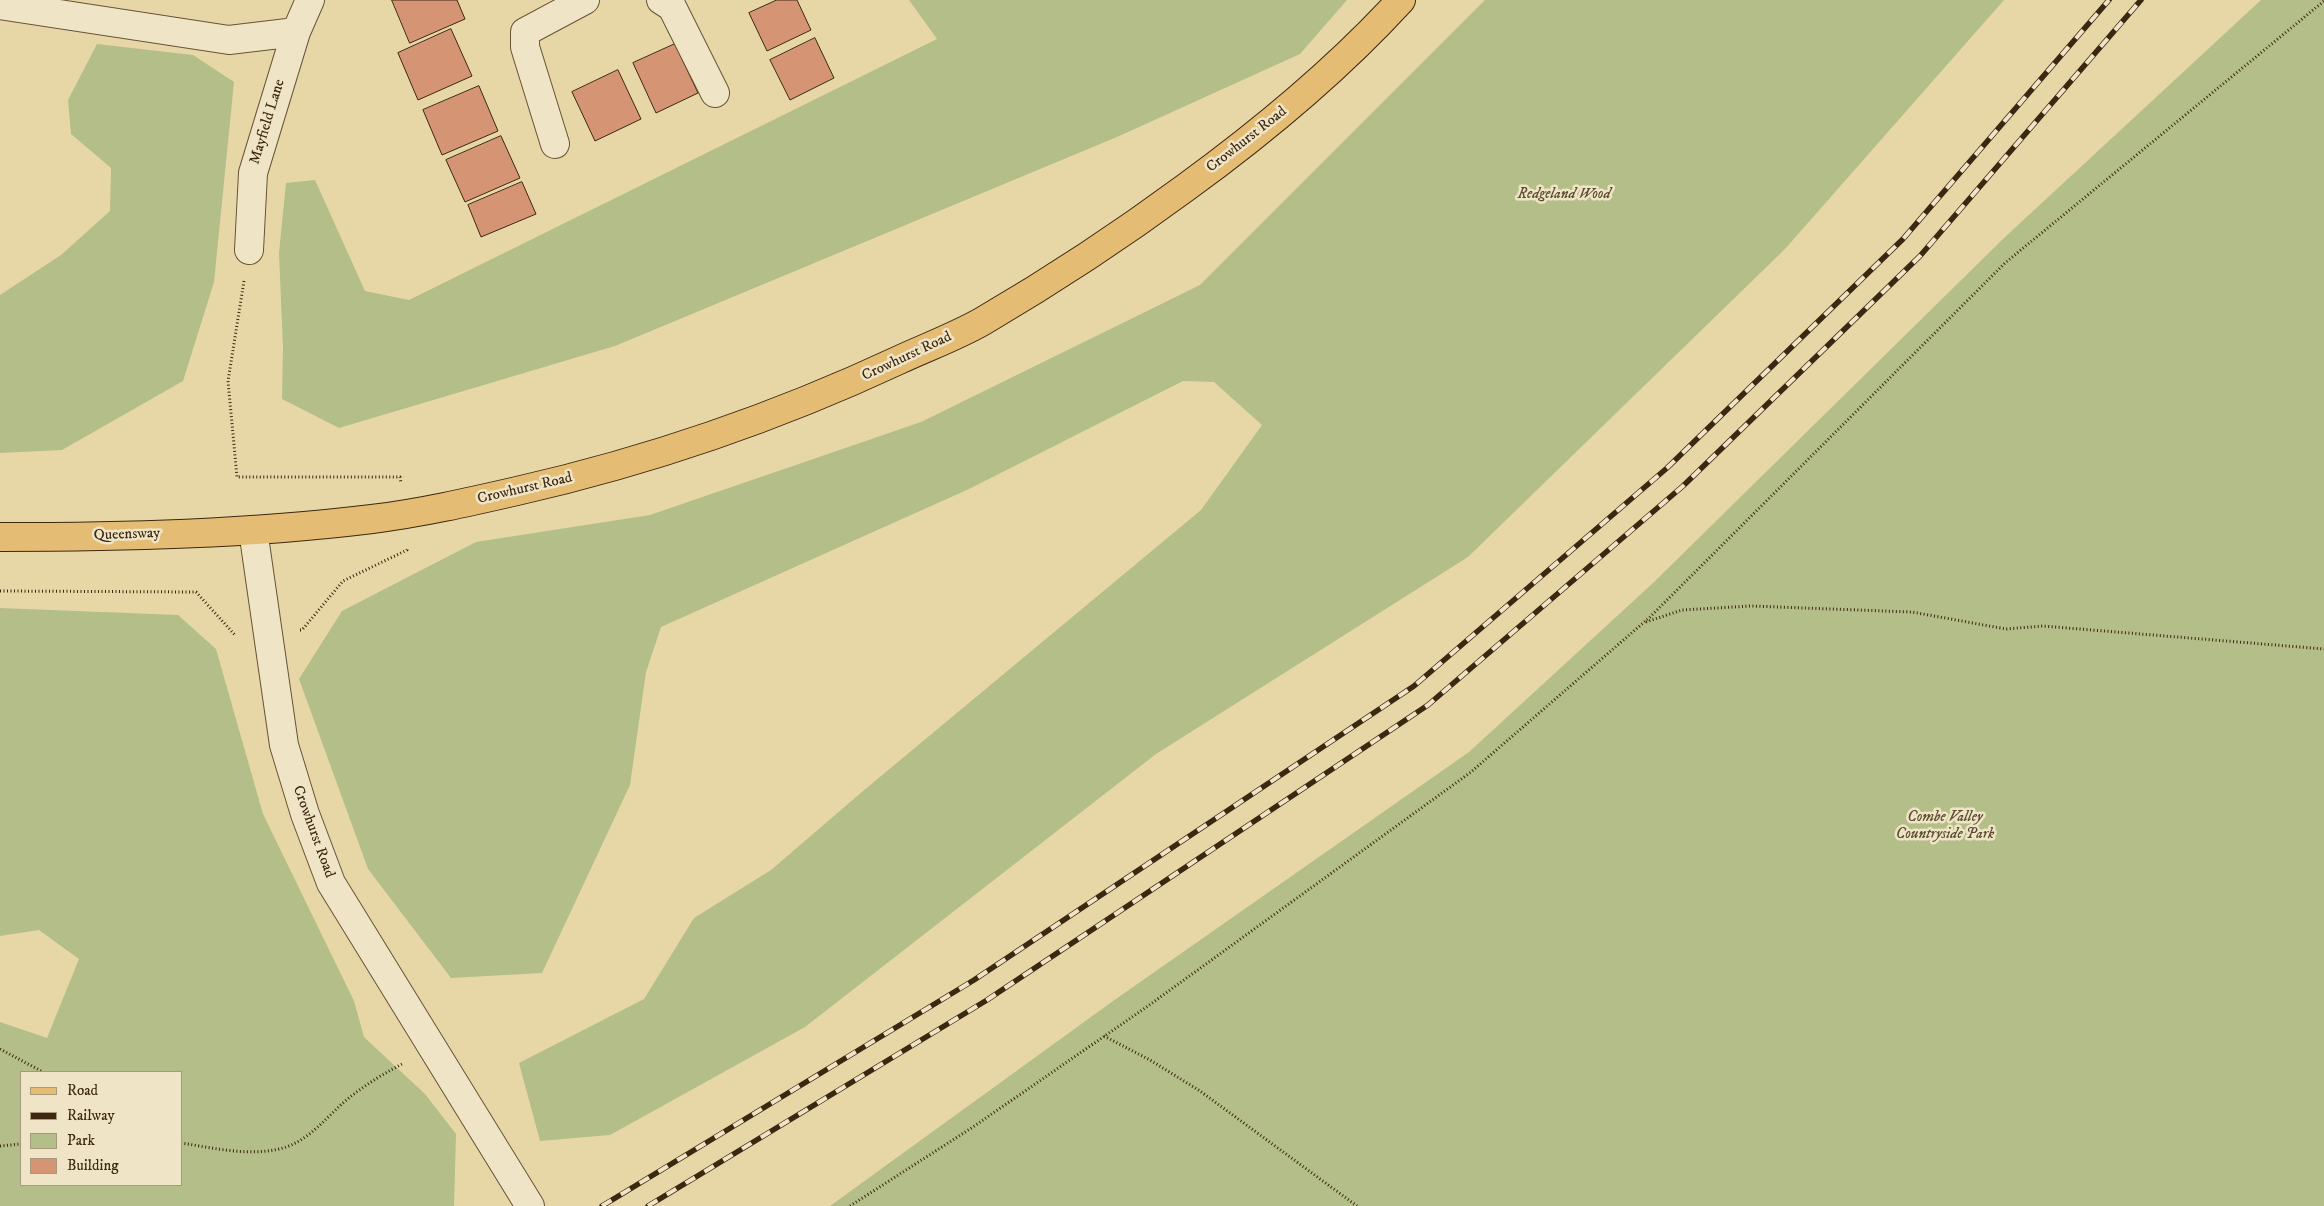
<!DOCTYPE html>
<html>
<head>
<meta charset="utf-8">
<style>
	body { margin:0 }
	#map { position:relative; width:2324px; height:1206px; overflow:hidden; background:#e7d7a7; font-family:"IM FELL DW Pica",serif }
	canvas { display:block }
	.legend { position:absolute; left:20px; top:1071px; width:162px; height:115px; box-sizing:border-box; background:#efe5c6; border:1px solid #a7997e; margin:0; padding:6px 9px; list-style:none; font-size:15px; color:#3c2711 }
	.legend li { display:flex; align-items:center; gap:10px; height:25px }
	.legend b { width:25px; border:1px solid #a7997e }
</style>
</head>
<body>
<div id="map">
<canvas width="2324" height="1206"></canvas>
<ul class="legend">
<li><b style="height:6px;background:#e4bc74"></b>Road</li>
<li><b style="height:6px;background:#3c2711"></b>Railway</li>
<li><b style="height:14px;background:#b4be88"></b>Park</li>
<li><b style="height:14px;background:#d59575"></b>Building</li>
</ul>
</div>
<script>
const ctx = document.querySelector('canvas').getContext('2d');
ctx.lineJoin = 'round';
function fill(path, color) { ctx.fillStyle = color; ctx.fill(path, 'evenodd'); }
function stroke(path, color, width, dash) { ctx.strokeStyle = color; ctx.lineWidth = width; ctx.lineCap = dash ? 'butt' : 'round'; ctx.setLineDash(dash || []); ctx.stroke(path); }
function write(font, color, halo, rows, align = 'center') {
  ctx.font = font + ' "IM FELL DW Pica",serif'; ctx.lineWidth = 5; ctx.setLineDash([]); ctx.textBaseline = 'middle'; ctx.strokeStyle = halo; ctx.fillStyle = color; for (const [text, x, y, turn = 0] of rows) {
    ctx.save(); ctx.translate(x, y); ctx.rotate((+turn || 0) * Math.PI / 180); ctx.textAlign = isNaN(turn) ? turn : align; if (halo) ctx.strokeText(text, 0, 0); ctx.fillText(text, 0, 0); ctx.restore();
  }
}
const green = new Path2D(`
	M 909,0 L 1347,0 L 1300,54 L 1117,137 L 615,346 L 339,428 L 282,399 L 283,348 L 279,253 L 286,183 L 315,180 L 365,291 L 409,300 L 937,39 Z
	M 1485,0 L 2004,0 L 1785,249 L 1468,557 L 1156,754 L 805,1027 L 610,1135 L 540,1141 L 519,1063 L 644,999 L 694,918 L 771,870 L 863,791 L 1201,510 L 1262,425 L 1214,382 L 1183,381 L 969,489 L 661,627 L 646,672 L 630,785 L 542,973 L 451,978 L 368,869 L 299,679 L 342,611 L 476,542 L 650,515 L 921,422 L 1200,285 Z
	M 2261,0 L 2324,0 L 2324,1206 L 830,1206 L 1113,1001 L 1469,752 L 1653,583 L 2004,238 Z
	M 97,44 L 193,55 L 234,82 L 214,282 L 183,381 L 62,450 L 0,453 L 0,295 L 61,255 L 110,211 L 111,168 L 71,134 L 68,100 Z
	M 0,608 L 178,615 L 216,649 L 263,814 L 354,1001 L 364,1037 L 425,1094 L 456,1134 L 454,1206 L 0,1206 L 0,1022 L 47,1038 L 79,959 L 39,930 L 0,936 ZM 21,1072 L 181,1072 L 181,1185 L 21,1185 Z`);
const building = new Path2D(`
	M 392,0 L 457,0 L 465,19 L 410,43 Z
	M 777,0 L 797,0 L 811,30 L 767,51 L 749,13 Z
	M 451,29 L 472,76 L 418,100 L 398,53 Z
	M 815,38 L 834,78 L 790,100 L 770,60 Z
	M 675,44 L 698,93 L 656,113 L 633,63 Z
	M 618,70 L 641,119 L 595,141 L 572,92 Z
	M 479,86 L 498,131 L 442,155 L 423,110 Z
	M 501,136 L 520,178 L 465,202 L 446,160 Z
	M 522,182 L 536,214 L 481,237 L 468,205 Z`);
const path = new Path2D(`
	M 244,281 L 228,381 L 237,477 L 400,477 L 401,483
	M 0,591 L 196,592 L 235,635
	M 1646,622 L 1682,610 L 1751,606 L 1912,612 L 2006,629 L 2043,626 L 2324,649
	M 300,630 L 302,630 L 343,581 L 407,550 L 407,547
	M 1104,1036 L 1150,1060 L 1200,1091 L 1357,1206
	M 0,1049 L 43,1072
	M 181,1143 C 214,1148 250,1157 283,1148 C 308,1141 326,1118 344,1102 C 363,1086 383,1074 404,1063
	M 0,1146 L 21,1144
	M 850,1206 L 973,1127 L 1148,1006 L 1471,772 L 1650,617 L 2005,263 L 2324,1`);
const minor = new Path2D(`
	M 661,0 L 672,7 L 715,93
	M 0,5 L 229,40 L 296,32
	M 555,144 L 525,47 L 525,32 L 585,0
	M 249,250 L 253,173 L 296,32 L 310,0
	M 253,530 L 284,745 L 305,814 L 331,883 L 530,1206`);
const major = new Path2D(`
	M 0,537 C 124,537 249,534 372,519 C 421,513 469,502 517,491 C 649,461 777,417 899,360 C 927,347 957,336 983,321 C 1053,280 1120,236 1185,188 C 1262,132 1336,71 1401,0`);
const rail = new Path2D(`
	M 602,1206 L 974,980 L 1414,686 L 1667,468 L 1903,239 L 2109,0
	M 648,1206 L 987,1000 L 1428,705 L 1683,486 L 1920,256 L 2141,0`);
const streetNames = [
	["Mayfield Lane",268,122,-73],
	["Crowhurst Road",1247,140,-38],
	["Crowhurst Road",907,357,-25],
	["Crowhurst Road",525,489,-13],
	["Queensway",127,535,-2],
	["Crowhurst Road",313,832,70]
];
const parkNames = [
	["Redgeland Wood",1564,195],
	["Combe Valley",1945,818],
	["Countryside Park",1945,835]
];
fill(green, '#b4be88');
fill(building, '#d59575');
stroke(building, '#3c2711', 1);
stroke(minor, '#675336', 30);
stroke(major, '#3c2711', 30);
stroke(path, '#3c2711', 3, [1, 2.5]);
stroke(minor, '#efe5c6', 28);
stroke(major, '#e4bc74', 28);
stroke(rail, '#3c2711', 5.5);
stroke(rail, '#efe5c6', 4, [11]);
write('15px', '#3c2711', '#efe5c6', streetNames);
write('italic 15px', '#5a4d2f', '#efe5c6', parkNames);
</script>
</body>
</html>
